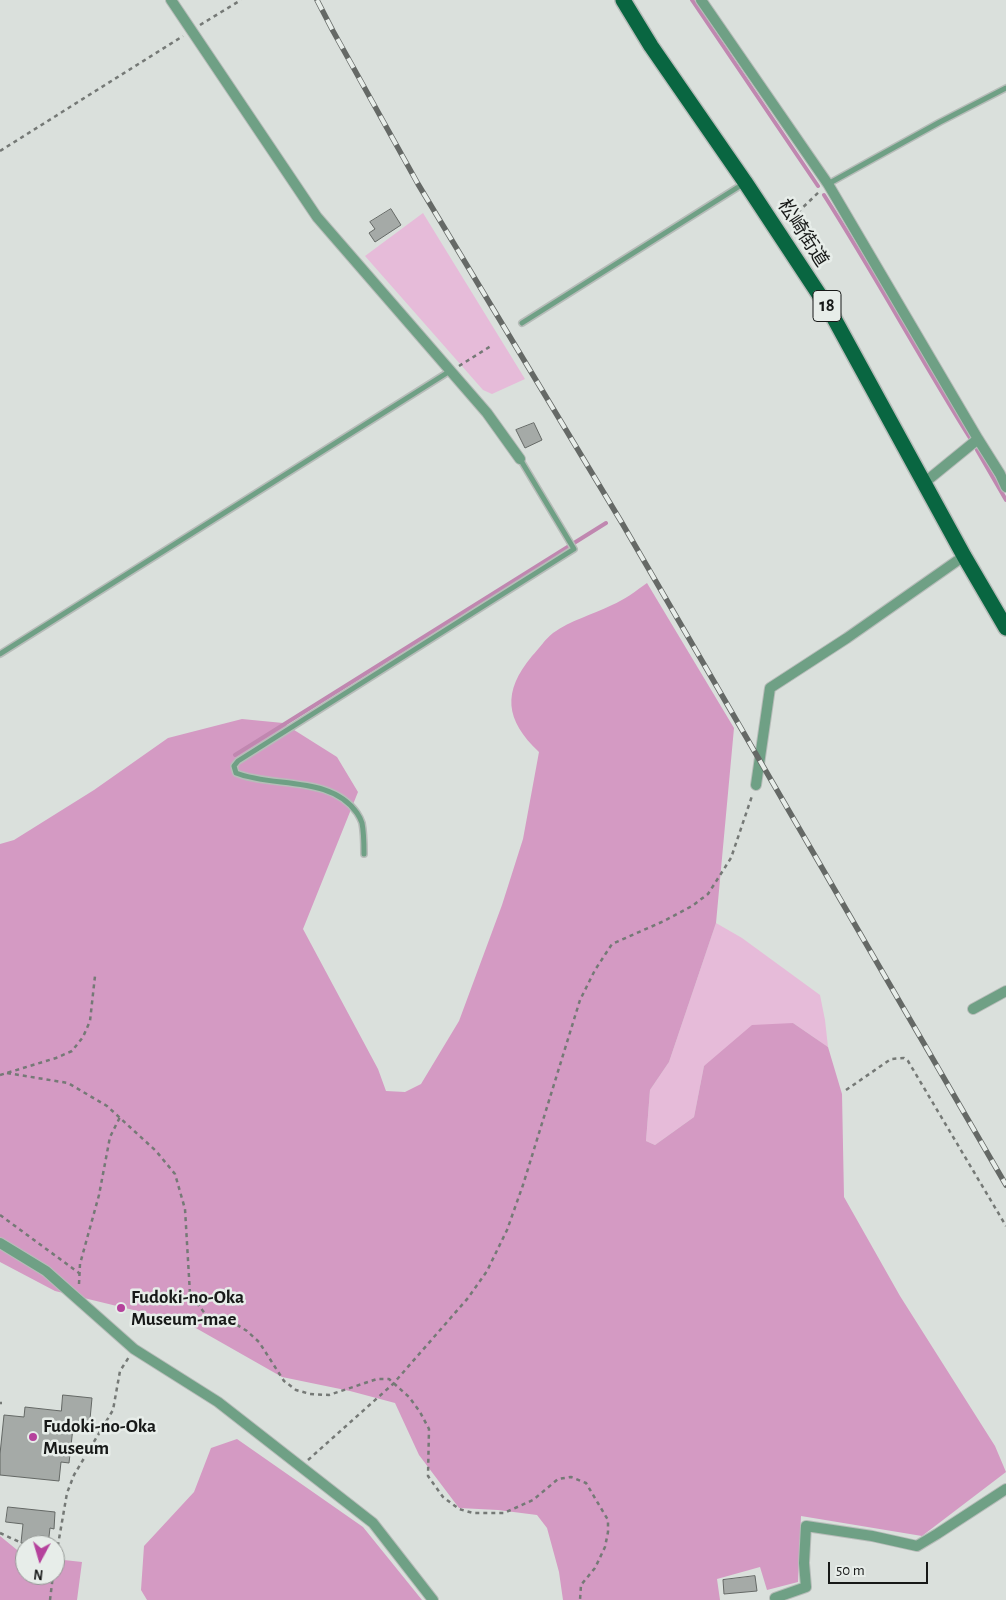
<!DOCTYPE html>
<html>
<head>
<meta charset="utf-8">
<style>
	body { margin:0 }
	#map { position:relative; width:1006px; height:1600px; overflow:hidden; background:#dae0dc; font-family:"Alegreya Sans",sans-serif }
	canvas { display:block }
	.north { position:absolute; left:15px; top:1535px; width:50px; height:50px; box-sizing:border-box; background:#e7ede9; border:1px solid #949895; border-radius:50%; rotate:186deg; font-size:14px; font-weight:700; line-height:20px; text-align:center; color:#171918 }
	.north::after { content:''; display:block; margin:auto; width:18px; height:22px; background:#b5429c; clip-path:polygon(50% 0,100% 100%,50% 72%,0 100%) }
	.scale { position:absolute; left:828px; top:1562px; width:100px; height:22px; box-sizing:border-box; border:2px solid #171918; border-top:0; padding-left:6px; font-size:15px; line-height:18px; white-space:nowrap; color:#171918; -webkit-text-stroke:4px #e7ede9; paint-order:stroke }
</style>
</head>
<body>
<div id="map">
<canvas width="1006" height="1600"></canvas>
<div class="north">N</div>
<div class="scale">50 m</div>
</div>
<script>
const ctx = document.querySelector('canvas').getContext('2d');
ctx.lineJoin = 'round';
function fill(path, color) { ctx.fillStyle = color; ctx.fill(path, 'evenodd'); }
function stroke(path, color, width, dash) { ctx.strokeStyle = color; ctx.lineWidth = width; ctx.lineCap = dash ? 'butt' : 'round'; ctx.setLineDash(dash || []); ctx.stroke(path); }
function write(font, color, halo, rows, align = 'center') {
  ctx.font = font + ' "Alegreya Sans","Noto Sans JP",sans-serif'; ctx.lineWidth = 5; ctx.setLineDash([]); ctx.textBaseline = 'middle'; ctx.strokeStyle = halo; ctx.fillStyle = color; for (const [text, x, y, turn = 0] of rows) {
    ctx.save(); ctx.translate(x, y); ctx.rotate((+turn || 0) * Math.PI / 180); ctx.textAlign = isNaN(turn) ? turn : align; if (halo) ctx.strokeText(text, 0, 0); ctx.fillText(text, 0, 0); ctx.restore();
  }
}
const green = new Path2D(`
	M 423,213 L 525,379 L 492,394 L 483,390 L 365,256 Z
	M 716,923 L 742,938 L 820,995 L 825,1020 L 828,1047 L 793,1023 L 704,1066 L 694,1117 L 655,1145 L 646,1141 L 650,1090 L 669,1062 Z`);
const forest = new Path2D(`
	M 647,583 L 734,728 L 716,923 L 669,1062 L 650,1090 L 646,1141 L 655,1145 L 694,1117 L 704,1066 L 752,1025 L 793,1023 L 828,1047 L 842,1094 L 844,1197 L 900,1296 L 995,1446 L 1006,1472 L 922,1536 L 801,1516 L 798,1582 L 767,1590 L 760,1567 L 717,1579 L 720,1600 L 563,1600 L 559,1572 L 547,1528 L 537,1515 L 498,1510 L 459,1508 L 419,1455 L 395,1403 L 350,1391 L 282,1377 L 187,1323 L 55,1291 L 0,1262 L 0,844 L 14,840 L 94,790 L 168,738 L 242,719 L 283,723 L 337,757 L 358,792 L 303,929 L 378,1069 L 386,1091 L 405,1092 L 421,1084 L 459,1021 L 502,905 L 523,839 L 539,752 C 505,720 502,692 532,656 C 539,649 545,639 553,633 C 571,620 592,615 612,605 C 624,600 636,591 647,583 Z
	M 237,1439 L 363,1527 L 422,1600 L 147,1600 L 141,1590 L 144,1546 L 194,1492 L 211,1448 Z
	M 0,1536 L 22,1554 L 25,1555 L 25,1575 L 55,1575 L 55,1559 L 82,1562 L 77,1600 L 0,1600 Z`);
const stream = new Path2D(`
	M 692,0 L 818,186
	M 824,195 C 875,275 920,358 970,438
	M 977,450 L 1006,500
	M 235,755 L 606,523`);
const building = new Path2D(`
	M 391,209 L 401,225 L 375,242 L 369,233 L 375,229 L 370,222 Z
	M 534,423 L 542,440 L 525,448 L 516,430 Z
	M 63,1395 L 92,1398 L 89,1430 L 73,1428 L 69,1463 L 61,1462 L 59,1481 L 0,1475 L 0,1454 L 4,1415 L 24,1417 L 25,1407 L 61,1411 Z
	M 8,1507 L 55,1512 L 54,1529 L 50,1528 L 48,1545 L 21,1543 L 23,1524 L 6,1522 Z
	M 755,1576 L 757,1591 L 724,1594 L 723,1580 Z`);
const path = new Path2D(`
	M 200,25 L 241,0
	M 0,151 L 183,36
	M 803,244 L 798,212 L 819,192
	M 459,366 L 491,346
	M 7,1073 L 68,1083 L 107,1106 L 156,1151 L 175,1174 L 185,1209 L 190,1294 L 206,1315 L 234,1323 L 247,1331 L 259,1342 L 284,1381 L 296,1390 L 310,1394 L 329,1395 L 377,1379 L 389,1379 L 409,1397 L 420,1412 L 429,1429 L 428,1476 L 443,1497 L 459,1509 L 473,1513 L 504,1513 L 533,1500 L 558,1479 L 571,1477 L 586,1483 L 608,1520 L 608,1532 L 605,1547 L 595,1568 L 581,1585 L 580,1600
	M 0,1075 L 56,1058 L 72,1051 L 83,1037 L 90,1021 L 95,976
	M 846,1090 L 891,1059 L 904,1058 L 908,1061 L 1006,1226
	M 0,1215 L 79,1273
	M 79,1284 L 80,1264 L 99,1195 L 110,1137 L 120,1117
	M 0,1403 L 2,1403
	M 308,1460 L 393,1384 L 468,1298 L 487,1271 L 507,1230 L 523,1185 L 580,1000 L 595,970 L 612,944 L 664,921 L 692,906 L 708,894 L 731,858 L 752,796
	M 0,1533 L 26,1545
	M 55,1562 L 67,1493 L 74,1475 L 113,1410 L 120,1371 L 129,1357
	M 50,1600 L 53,1575`);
const lane = new Path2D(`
	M 828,184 L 940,122 L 1006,88
	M 522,323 L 743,184
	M 0,654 L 450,371
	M 364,854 C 364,844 364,833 362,823 C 361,820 359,816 357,813 C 331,775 273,788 236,773 L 234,766 L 238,761 L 574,549 L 520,459`);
const street = new Path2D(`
	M 171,0 L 317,217 L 487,413 L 520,459
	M 701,0 L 828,184 L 978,439 L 1000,474 L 1006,487
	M 924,483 L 978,439
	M 756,785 L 770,688 L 847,638 L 964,556
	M 973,1009 L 1006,991
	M 0,1243 L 46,1271 L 134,1349 L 218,1402 L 373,1523 L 433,1600
	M 775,1598 L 806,1587 L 804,1563 L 806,1526 L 872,1536 L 917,1546 L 937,1534 L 1006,1489`);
const primary = new Path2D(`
	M 623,0 L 651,46 L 745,182 L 830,311 L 964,556 L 1006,628`);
const rail = new Path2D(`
	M 317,0 L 333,31 L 418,184 L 622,523 L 1006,1185`);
const markers = [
	[121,1308,5,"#b5429c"],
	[33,1437,5,"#b5429c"]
];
const shields = [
	[827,306,28]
];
const shieldNames = [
	["18",827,306]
];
const streetNames = [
	["松崎街道",803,233,57]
];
const poiNames = [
	["Fudoki-no-Oka",131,1297],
	["Museum-mae",131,1319],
	["Fudoki-no-Oka",43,1426],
	["Museum",43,1448]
];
fill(green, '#e6bbd9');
fill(forest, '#d49ac3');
stroke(stream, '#c087b0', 4);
fill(building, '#a5aaa7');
stroke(building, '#646865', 1);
stroke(lane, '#b7bcb9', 8);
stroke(street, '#b7bcb9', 12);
stroke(primary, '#b7bcb9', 18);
stroke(path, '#757976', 2.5, [4, 4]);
stroke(lane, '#6fa085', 5);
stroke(street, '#6fa085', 10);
stroke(primary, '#096641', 15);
stroke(rail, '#656966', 5.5);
stroke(rail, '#e7ede9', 4, [11]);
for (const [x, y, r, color] of markers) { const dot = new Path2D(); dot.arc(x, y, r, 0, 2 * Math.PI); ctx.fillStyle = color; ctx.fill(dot); stroke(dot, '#e7ede9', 2); }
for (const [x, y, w] of shields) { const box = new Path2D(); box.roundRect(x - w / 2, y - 15.5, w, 31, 4); ctx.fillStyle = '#e7ede9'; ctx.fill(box); stroke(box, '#171918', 1); }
write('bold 18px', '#171918', null, shieldNames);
write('19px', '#171918', '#e7ede9', streetNames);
write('bold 19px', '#171918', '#e7ede9', poiNames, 'left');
</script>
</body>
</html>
